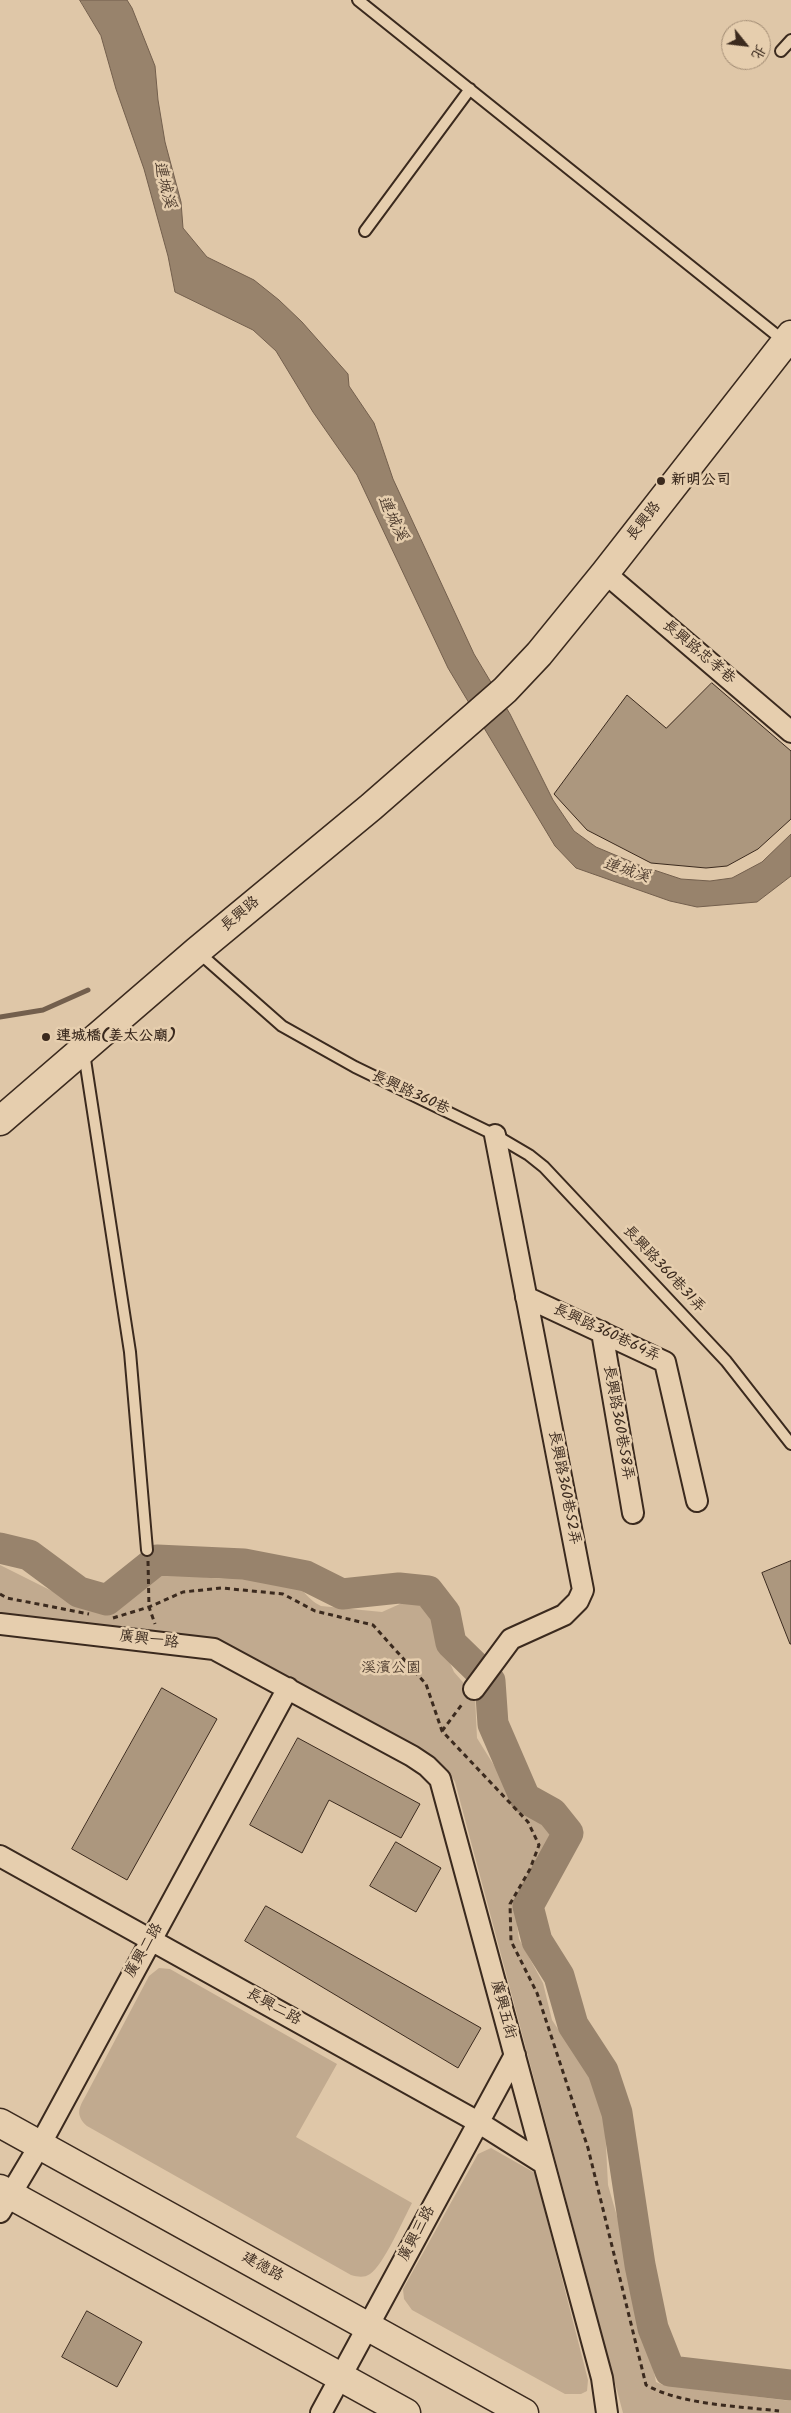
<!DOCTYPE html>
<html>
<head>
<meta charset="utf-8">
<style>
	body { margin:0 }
	#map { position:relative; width:791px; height:2413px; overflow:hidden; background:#dfc7a8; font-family:Kalam,"LXGW WenKai TC",sans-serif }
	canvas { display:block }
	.north { position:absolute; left:721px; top:20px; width:50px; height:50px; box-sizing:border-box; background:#e6ceae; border:1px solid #a28c74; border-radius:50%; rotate:119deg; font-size:14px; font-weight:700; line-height:20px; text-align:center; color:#3b2a1e }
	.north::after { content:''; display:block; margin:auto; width:18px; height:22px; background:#3b2a1e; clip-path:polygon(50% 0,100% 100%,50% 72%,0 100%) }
</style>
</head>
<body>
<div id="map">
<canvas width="791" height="2413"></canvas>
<div class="north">北</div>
</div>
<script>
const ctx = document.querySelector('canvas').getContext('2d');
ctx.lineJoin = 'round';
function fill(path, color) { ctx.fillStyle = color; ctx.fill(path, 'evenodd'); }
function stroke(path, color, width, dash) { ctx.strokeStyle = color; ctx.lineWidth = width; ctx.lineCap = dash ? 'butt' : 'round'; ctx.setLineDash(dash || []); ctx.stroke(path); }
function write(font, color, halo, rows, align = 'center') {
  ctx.font = font + ' Kalam,"LXGW WenKai TC",sans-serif'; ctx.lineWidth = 5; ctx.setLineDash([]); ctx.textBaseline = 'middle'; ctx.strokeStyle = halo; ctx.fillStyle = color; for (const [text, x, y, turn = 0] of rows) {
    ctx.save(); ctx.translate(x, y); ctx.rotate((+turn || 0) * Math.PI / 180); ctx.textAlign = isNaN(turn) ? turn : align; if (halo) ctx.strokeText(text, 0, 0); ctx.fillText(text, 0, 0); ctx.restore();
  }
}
const green = new Path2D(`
	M 0,1565 L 82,1606 L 98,1611 L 119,1604 L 138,1583 L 162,1575 L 172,1573 L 219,1579 L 283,1576 C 299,1582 306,1599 321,1606 L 382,1612 L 411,1599 L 423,1601 L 454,1672 L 475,1696 L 477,1738 L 513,1796 L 529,1812 L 554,1824 L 558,1828 L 556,1837 L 548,1854 L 525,1895 L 517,1925 L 519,1939 L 543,1983 L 552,2020 L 597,2088 L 604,2107 L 608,2185 L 620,2227 L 644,2289 L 642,2313 L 656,2382 L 663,2385 L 791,2401 L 791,2413 L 623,2413 L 455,1782 L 447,1769 L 424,1753 L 219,1640 L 0,1613 Z
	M 159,1968 L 170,1969 L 337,2064 L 296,2137 L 412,2203 C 404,2218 383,2266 370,2274 C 364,2278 358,2277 351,2275 L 87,2126 C 76,2116 78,2109 85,2097 L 149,1976 Z
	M 491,2148 L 535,2173 L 588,2380 L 587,2391 L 581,2394 L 565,2394 L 412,2310 L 404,2299 L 403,2289 L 478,2154 Z`);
const water = new Path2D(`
	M 80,0 L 127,0 L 132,8 L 155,66 L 158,100 L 165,142 L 181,202 L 183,228 L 207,257 L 254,280 L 279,300 L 302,322 L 348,374 L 349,386 L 374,423 L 393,479 L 474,654 L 510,714 L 553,800 L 574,831 L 596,847 L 639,865 L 681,879 L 710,881 L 732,878 L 762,862 L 791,834 L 791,876 L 757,902 L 697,907 L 670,901 L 576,868 L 555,846 L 448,668 L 357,475 L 313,412 L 276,351 L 253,330 L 175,292 L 168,256 L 144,169 L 116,89 L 101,36 Z`);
const stream = new Path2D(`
	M 0,1017 L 43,1010 L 88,990`);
const river = new Path2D(`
	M 0,1548 L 29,1555 L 79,1592 L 107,1600 L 157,1560 L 244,1564 L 306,1576 L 342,1594 L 399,1588 L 428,1591 L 445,1613 L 451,1643 L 490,1681 L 493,1724 L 525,1798 L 552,1813 L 568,1833 L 528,1906 L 537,1941 L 559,1976 L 573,2025 L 603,2071 L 617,2113 L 640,2265 L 653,2328 L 670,2371 L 791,2385`);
const building = new Path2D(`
	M 712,683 L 791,751 L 791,819 L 758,849 L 727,866 L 706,868 L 651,863 L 587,830 L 554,794 L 627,695 L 666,728 Z
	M 791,1561 L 791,1644 L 790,1644 L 762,1573 Z
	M 162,1688 L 217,1719 L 127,1880 L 72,1849 Z
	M 298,1738 L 420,1804 L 401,1838 L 329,1800 L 302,1853 L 250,1825 Z
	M 396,1842 L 441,1868 L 416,1912 L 370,1886 Z
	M 266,1906 L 481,2028 L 458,2068 L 245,1941 Z
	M 87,2311 L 142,2342 L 117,2387 L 62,2357 Z`);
const path = new Path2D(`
	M 148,1561 L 149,1607 L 155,1624
	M 0,1594 L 7,1598 L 89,1614
	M 113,1618 L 149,1607 L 183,1592 L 222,1588 L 283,1594 L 315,1611 L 373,1625 L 426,1684 L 442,1731 L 528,1822 L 539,1845 L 530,1869 L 510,1904 L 511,1941 L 537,1993 L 588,2148 L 646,2385 C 682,2405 738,2406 779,2411
	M 442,1731 L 463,1703`);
const lane = new Path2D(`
	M 358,0 L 784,341
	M 781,51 L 791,40
	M 365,231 L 470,89
	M 198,952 L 282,1026 L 355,1067 L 495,1135 L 529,1155 L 544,1167 L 726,1361 L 791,1444
	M 84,1053 L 130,1352 L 147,1550`);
const street = new Path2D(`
	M 605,573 L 791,732
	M 526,1297 L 665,1362 L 697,1501
	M 602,1332 L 633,1513
	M 0,1624 L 214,1649 L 412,1756 L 427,1766 L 440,1779 L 602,2378 L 607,2413
	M 474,1689 L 511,1639 L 564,1615 L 578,1601 L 583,1590 L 495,1135
	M 0,1856 L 478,2122 L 543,2163
	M 0,2212 L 40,2145 L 288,1688
	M 321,2413 L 515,2055`);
const secondary = new Path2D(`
	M 0,1121 L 197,951 L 371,807 L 505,690 L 539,654 L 605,573 L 791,335
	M 0,2123 L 524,2413
	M 0,2189 L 406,2413`);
const markers = [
	[661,481,5,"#3b2a1e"],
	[46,1037,5,"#3b2a1e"]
];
const poiNames = [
	["新明公司",671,481],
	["連城橋(姜太公廟)",56,1037]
];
const streetNames = [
	["長興路",645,522,-52],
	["長興路忠孝巷",698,653,40],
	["長興路",241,915,-40],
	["長興路360巷",410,1094,25],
	["長興路360巷31弄",663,1270,47],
	["長興路360巷64弄",606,1334,25],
	["長興路360巷58弄",617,1423,80],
	["長興路360巷52弄",563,1488,79],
	["廣興一路",149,1641,7],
	["廣興二路",145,1951,-60],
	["長興二路",273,2008,29],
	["廣興五街",502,2010,75],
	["廣興三路",418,2234,-62],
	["建德路",262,2268,29]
];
const parkNames = [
	["溪濱公園",391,1669]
];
const waterNames = [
	["連城溪",163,185,76],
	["連城溪",391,519,64],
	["連城溪",626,872,17]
];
fill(green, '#c1aa8f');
fill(water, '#98836c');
stroke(water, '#735f4d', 1);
stroke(stream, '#735f4d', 5);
stroke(river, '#98836c', 31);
fill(building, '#ac977e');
stroke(building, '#3b2a1e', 1);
stroke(lane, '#3b2a1e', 14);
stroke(street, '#3b2a1e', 24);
stroke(secondary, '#3b2a1e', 31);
stroke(path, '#3b2a1e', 3, [5, 4]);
stroke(lane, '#e6ceae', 10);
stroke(street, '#e6ceae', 20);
stroke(secondary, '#e6ceae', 28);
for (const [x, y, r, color] of markers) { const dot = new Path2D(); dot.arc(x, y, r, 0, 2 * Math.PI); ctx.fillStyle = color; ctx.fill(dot); stroke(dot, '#e6ceae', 2); }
write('bold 15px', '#3b2a1e', '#e6ceae', poiNames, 'left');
write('15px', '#3b2a1e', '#e6ceae', streetNames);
write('15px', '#4f3d2f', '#e6ceae', parkNames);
write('italic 16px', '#4e3c2e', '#e6ceae', waterNames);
</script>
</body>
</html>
